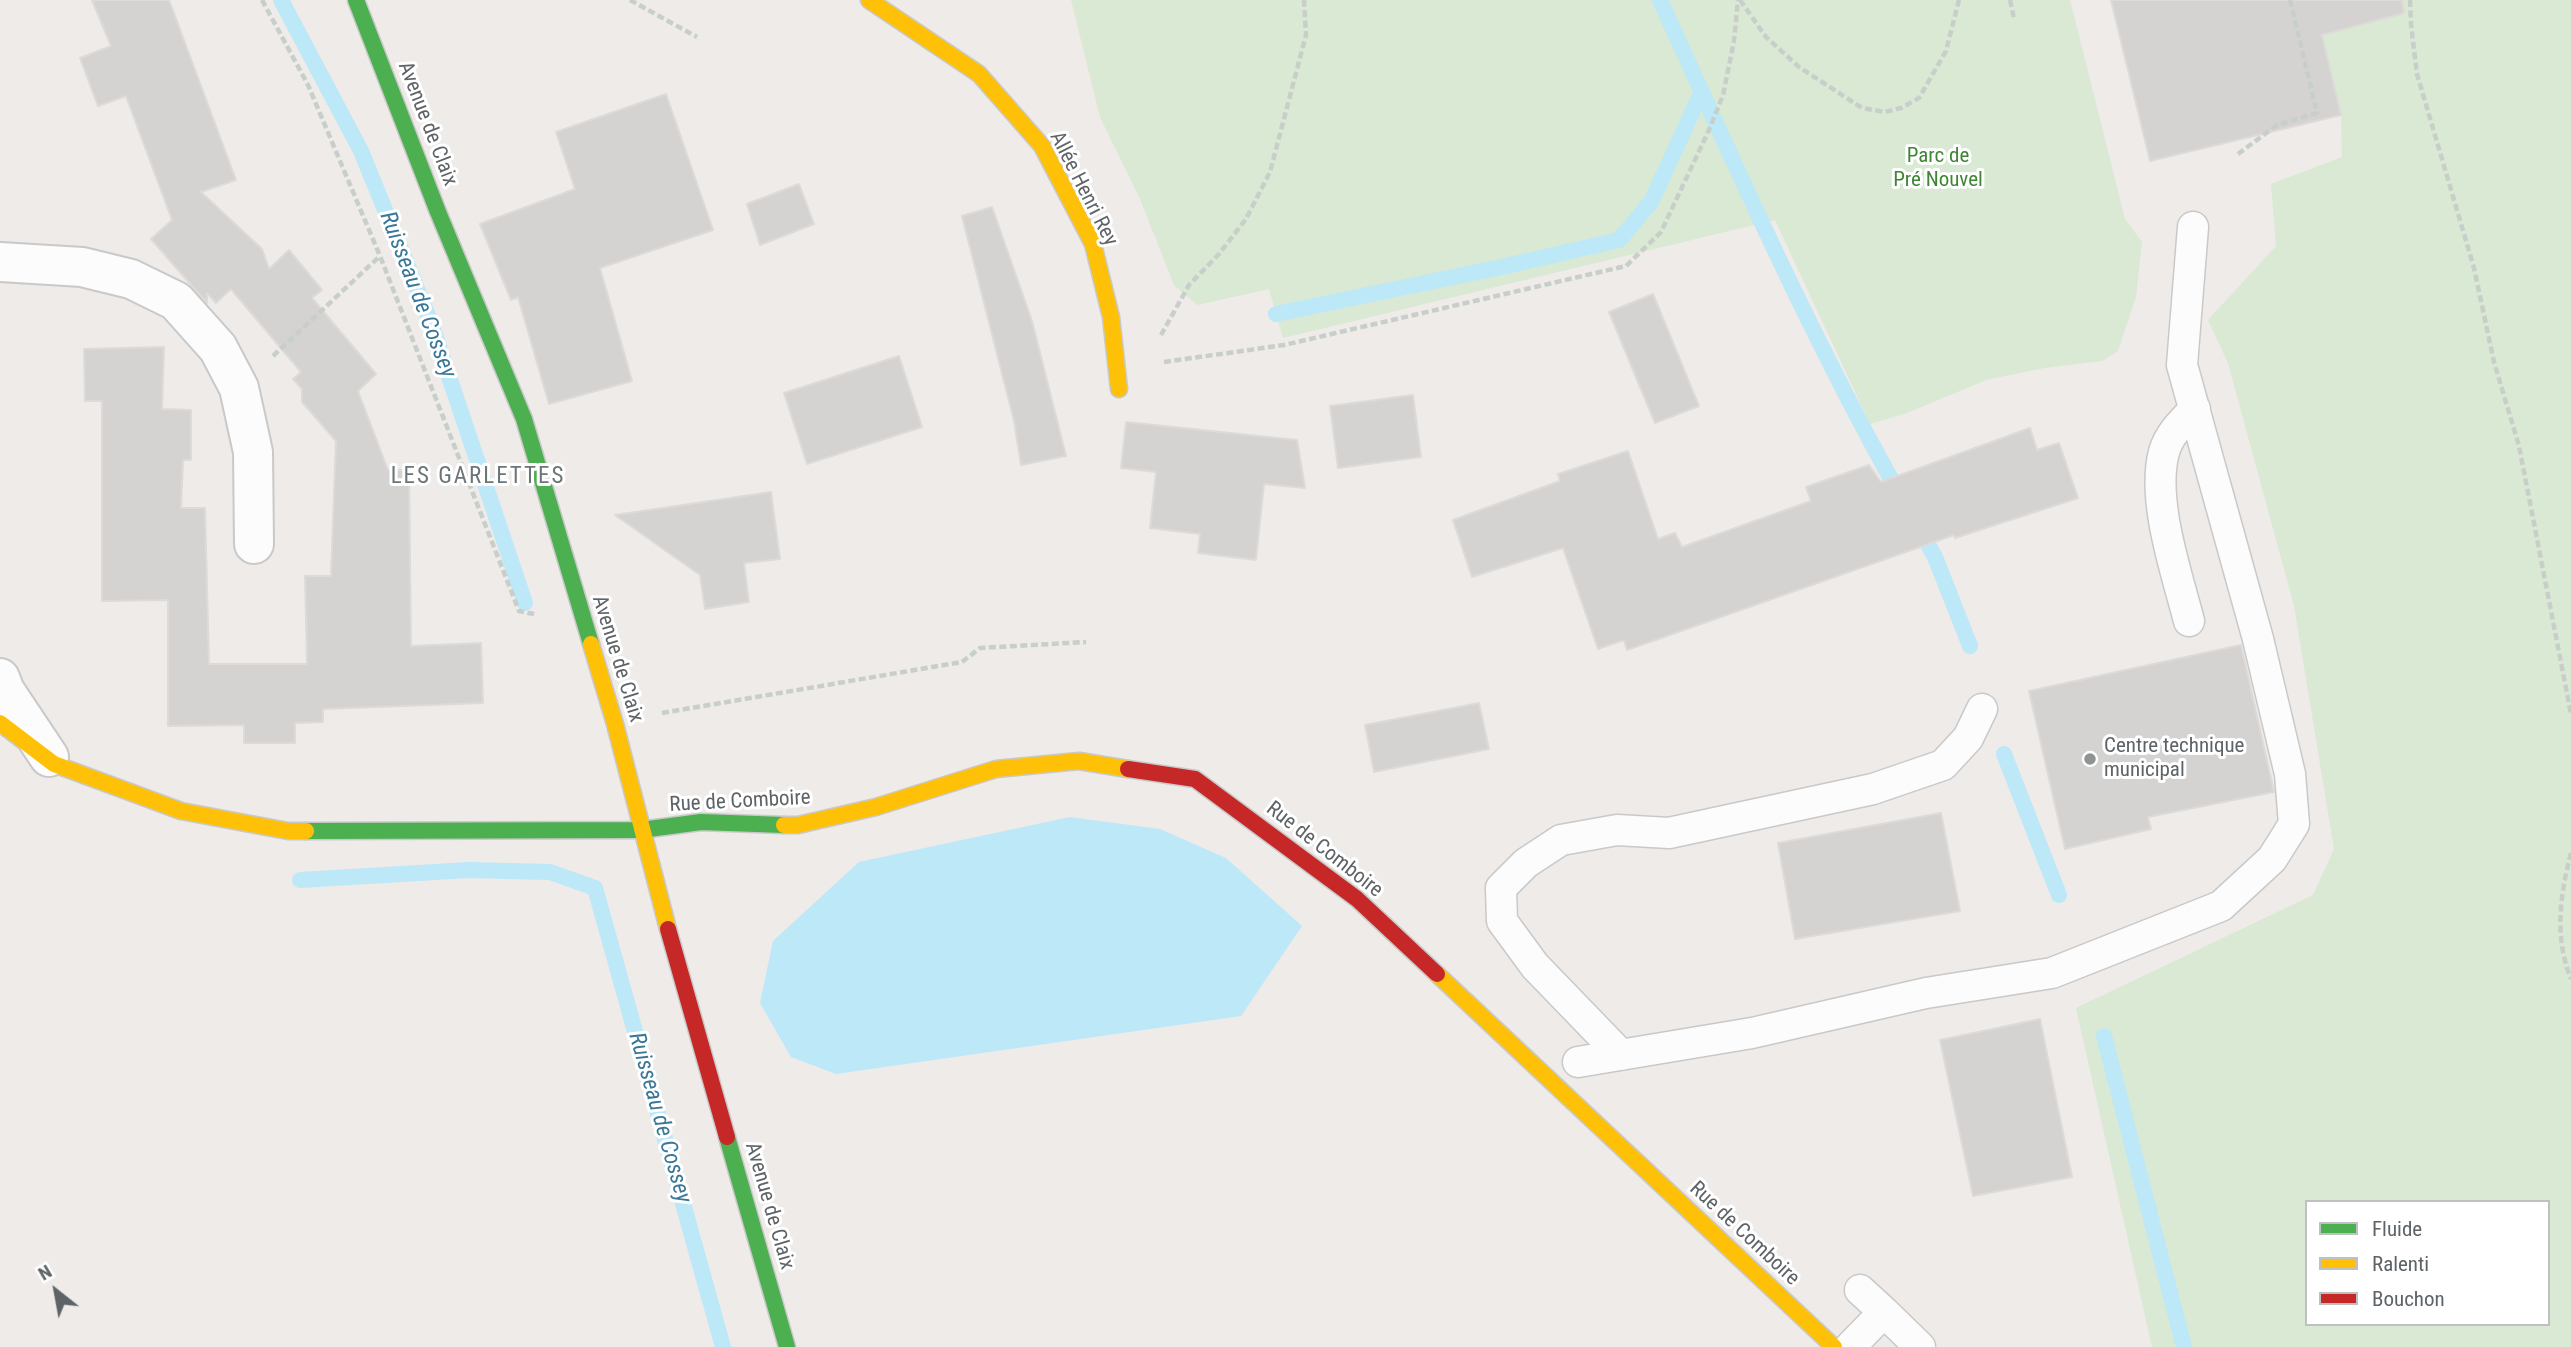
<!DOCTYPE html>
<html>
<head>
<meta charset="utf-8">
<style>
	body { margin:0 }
	#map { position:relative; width:2571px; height:1347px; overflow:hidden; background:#eeebe8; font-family:"Roboto Condensed",sans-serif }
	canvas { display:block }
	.legend { position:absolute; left:2305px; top:1200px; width:245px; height:126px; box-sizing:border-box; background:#fff; border:2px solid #bec1c2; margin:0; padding:9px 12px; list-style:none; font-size:21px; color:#5d6366 }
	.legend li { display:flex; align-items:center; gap:14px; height:35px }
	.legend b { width:35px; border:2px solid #bec1c2 }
	.north { position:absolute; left:21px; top:1256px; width:70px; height:70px; -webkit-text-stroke:5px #fff; paint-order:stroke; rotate:329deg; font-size:19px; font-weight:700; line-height:28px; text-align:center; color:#5d6366 }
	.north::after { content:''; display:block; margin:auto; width:24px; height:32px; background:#5d6366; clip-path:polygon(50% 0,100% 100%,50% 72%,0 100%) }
</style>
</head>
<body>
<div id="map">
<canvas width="2571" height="1347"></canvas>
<ul class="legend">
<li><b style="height:9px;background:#4caf50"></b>Fluide</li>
<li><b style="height:9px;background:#ffc107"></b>Ralenti</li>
<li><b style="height:9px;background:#c62828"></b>Bouchon</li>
</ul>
<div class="north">N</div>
</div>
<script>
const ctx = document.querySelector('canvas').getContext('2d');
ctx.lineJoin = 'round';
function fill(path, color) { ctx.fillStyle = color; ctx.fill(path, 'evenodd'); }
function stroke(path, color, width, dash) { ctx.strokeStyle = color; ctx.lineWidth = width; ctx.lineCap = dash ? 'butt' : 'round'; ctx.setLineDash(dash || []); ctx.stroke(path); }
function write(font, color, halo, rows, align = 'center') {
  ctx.font = font + ' "Roboto Condensed",sans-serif'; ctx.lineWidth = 6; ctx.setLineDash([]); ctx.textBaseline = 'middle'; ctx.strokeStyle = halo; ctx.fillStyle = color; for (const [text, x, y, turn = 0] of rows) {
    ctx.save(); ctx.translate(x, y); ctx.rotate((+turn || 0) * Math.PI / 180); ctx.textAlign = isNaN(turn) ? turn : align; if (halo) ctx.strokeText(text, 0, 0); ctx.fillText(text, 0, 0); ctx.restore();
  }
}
const green = new Path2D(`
	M 1071,0 L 2070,0 L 2125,219 L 2142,242 L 2136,297 L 2118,351 L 2102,361 L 2044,368 L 1986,380 L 1907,413 L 1870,424 L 1775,220 L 1283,338 L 1269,289 L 1197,305 L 1174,285 L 1140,199 L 1100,117 Z
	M 2344,0 L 2571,0 L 2571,1347 L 2152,1347 L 2076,1008 L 2313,895 L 2334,849 L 2294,606 L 2228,363 L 2208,320 L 2276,246 L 2271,184 L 2342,157 L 2341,115 L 2322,35 L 2351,27 ZM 2307,1202 L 2548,1202 L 2548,1324 L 2307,1324 Z`);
const water = new Path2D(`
	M 1070,817 L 1160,829 L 1226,858 L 1302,926 L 1241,1016 L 836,1074 L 791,1057 L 760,1003 L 773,941 L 859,862 Z`);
const stream = new Path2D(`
	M 281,0 L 361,151 L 431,323 L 525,603
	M 1660,0 C 1736,167 1810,335 1900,495
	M 1276,314 L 1506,266 L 1619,240 L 1651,202 L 1702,91
	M 1918,527 L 1935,557 L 1970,646
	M 2004,754 L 2059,895
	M 300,880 L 469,870 L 550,872 L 595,888 L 723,1347
	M 2104,1036 L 2184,1347`);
const building = new Path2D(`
	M 92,0 L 169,0 L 236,180 L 201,192 L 262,249 L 269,269 L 289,250 L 322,290 L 312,298 L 376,374 L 358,391 L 388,470 L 409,470 L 411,646 L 481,643 L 483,703 L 323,709 L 323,722 L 295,723 L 295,743 L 244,743 L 244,725 L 168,726 L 168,600 L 102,601 L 102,401 L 85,401 L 84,349 L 164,347 L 162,409 L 191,410 L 191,460 L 183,460 L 181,508 L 205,508 L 209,664 L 307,664 L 305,576 L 331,576 L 336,441 L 302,402 L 302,389 L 293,379 L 301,372 L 231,289 L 216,303 L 207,293 L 207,303 L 151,239 L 172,220 L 126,96 L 98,106 L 80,58 L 111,46 Z
	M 2111,0 L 2402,0 L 2404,13 L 2322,35 L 2341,115 L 2150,161 Z
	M 666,94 L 713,230 L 600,268 L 632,381 L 549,404 L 518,297 L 511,300 L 480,224 L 575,189 L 556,132 Z
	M 799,184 L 814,224 L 760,245 L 747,204 Z
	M 992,207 L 1032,321 L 1066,456 L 1021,465 L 1014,421 L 962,216 Z
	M 1653,294 L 1699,406 L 1655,423 L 1609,312 Z
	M 899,356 L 922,427 L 807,464 L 784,393 Z
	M 1413,395 L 1421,457 L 1338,468 L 1330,406 Z
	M 1126,422 L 1297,440 L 1305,488 L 1264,484 L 1256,560 L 1198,553 L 1200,534 L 1150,528 L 1156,472 L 1121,468 Z
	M 2030,428 L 2037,450 L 2059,443 L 2078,498 L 1955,538 L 1954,535 L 1627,650 L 1624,640 L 1598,649 L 1563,548 L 1472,577 L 1453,520 L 1560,481 L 1558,474 L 1628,451 L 1658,539 L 1675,533 L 1682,547 L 1811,501 L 1806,487 L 1869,465 L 1881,482 Z
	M 771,492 L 780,559 L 744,563 L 749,602 L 705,609 L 700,575 L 615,515 Z
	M 2241,645 L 2274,792 L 2148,817 L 2151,829 L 2065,849 L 2029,691 Z
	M 1479,703 L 1489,749 L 1374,772 L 1365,725 Z
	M 1941,813 L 1960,911 L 1795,939 L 1778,843 Z
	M 2040,1019 L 2072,1177 L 1973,1196 L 1940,1040 Z`);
const path = new Path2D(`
	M 262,0 L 308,85 L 380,256 L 519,611 L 534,614
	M 630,0 L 697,37
	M 1740,0 L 1766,37 L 1799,67 L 1862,108 L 1885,112 L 1901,108 L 1919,98 L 1946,51 L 1959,0
	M 2010,0 L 2014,19
	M 2410,0 L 2411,25 L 2417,74 L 2474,268 L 2494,362 L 2519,446 L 2571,714
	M 2238,154 L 2277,125 L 2317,113 L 2290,0
	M 1161,335 L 1189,285 L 1219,254 L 1246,219 L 1270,172 L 1306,35 L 1304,0
	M 273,356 L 380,256
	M 1164,362 L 1284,345 L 1626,266 L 1661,232 L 1709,130 L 1723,95 L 1734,41 L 1738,0
	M 662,713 L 962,662 L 980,648 L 1086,642
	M 2571,853 C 2560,895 2554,937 2571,979`);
const lane = new Path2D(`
	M 2189,621 C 2177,574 2151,500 2164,452 C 2169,434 2183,421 2195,409
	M 1621,1055 L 1535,966 L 1502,921 L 1501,888 L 1526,863 L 1561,840 L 1617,830 L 1669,833 L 1873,789 L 1943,765 L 1968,738 L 1982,709
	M 1578,1062 L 1752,1033 L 1926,993 L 2052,973 L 2221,906 L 2272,859 L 2294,824 L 2290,774 L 2258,639 L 2182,365 L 2193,227
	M 1860,1290 L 1884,1312
	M 1850,1347 L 1884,1312 L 1920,1347`);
const street = new Path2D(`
	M 0,262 L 82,267 L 131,279 L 176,301 L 218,348 L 239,388 L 253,452 L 254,544
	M 0,678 L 5,691 L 49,757`);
const fast = new Path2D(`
	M 356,0 L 438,212 L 524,419 L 591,644
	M 306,831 L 641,830 L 701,822 L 784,825
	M 727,1137 L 787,1347`);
const slow = new Path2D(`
	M 869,0 L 979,74 L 1042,146 L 1093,244 L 1111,317 L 1119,389
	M 591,644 L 615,724 L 668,929
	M 0,723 L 54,764 L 181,811 L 288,831 L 306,831
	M 784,825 L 798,825 L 876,807 L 996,769 L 1079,761 L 1128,769
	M 1437,974 L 1834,1347`);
const jam = new Path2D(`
	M 1128,769 L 1195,779 L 1357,899 L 1437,974
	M 668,929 L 727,1137`);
const markers = [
	[2090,759,7,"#909394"]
];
const streetNames = [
	["Avenue de Claix",427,124,69],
	["Allée Henri Rey",1083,189,63],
	["Avenue de Claix",617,659,73],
	["Rue de Comboire",740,802,-3],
	["Rue de Comboire",1324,850,38],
	["Avenue de Claix",769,1206,74],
	["Rue de Comboire",1744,1234,43]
];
const parkNames = [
	["Parc de",1938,157],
	["Pré Nouvel",1938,181]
];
const poiNames = [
	["Centre technique",2104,747],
	["municipal",2104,771]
];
const waterNames = [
	["Ruisseau de Cossey",417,295,69],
	["Ruisseau de Cossey",659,1118,74]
];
const neighbourhoodNames = [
	["LES GARLETTES",478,477]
];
fill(green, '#d9e9d3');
fill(water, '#bce8f8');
stroke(stream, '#bce8f8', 16);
fill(building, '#d5d3d2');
stroke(building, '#dddad8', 2);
stroke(lane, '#c9c9c9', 33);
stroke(street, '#c9c9c9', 42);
stroke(fast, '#c9c9c9', 19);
stroke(slow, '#c9c9c9', 19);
stroke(jam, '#c9c9c9', 19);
stroke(path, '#c8ceca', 4.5, [7, 3.5]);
stroke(lane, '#fcfcfc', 30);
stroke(street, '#fcfcfc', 38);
stroke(fast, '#4caf50', 16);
stroke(slow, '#ffc107', 16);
stroke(jam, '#c62828', 16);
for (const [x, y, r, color] of markers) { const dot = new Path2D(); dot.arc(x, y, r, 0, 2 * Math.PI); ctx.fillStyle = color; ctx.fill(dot); stroke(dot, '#fff', 2.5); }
write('21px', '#5d6366', '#fff', streetNames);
write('21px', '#3e8634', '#fff', parkNames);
write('21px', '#5d6366', '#fff', poiNames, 'left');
write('italic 23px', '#397798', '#fff', waterNames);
ctx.letterSpacing = '2px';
write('23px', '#6e7578', '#fff', neighbourhoodNames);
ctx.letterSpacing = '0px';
</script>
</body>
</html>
